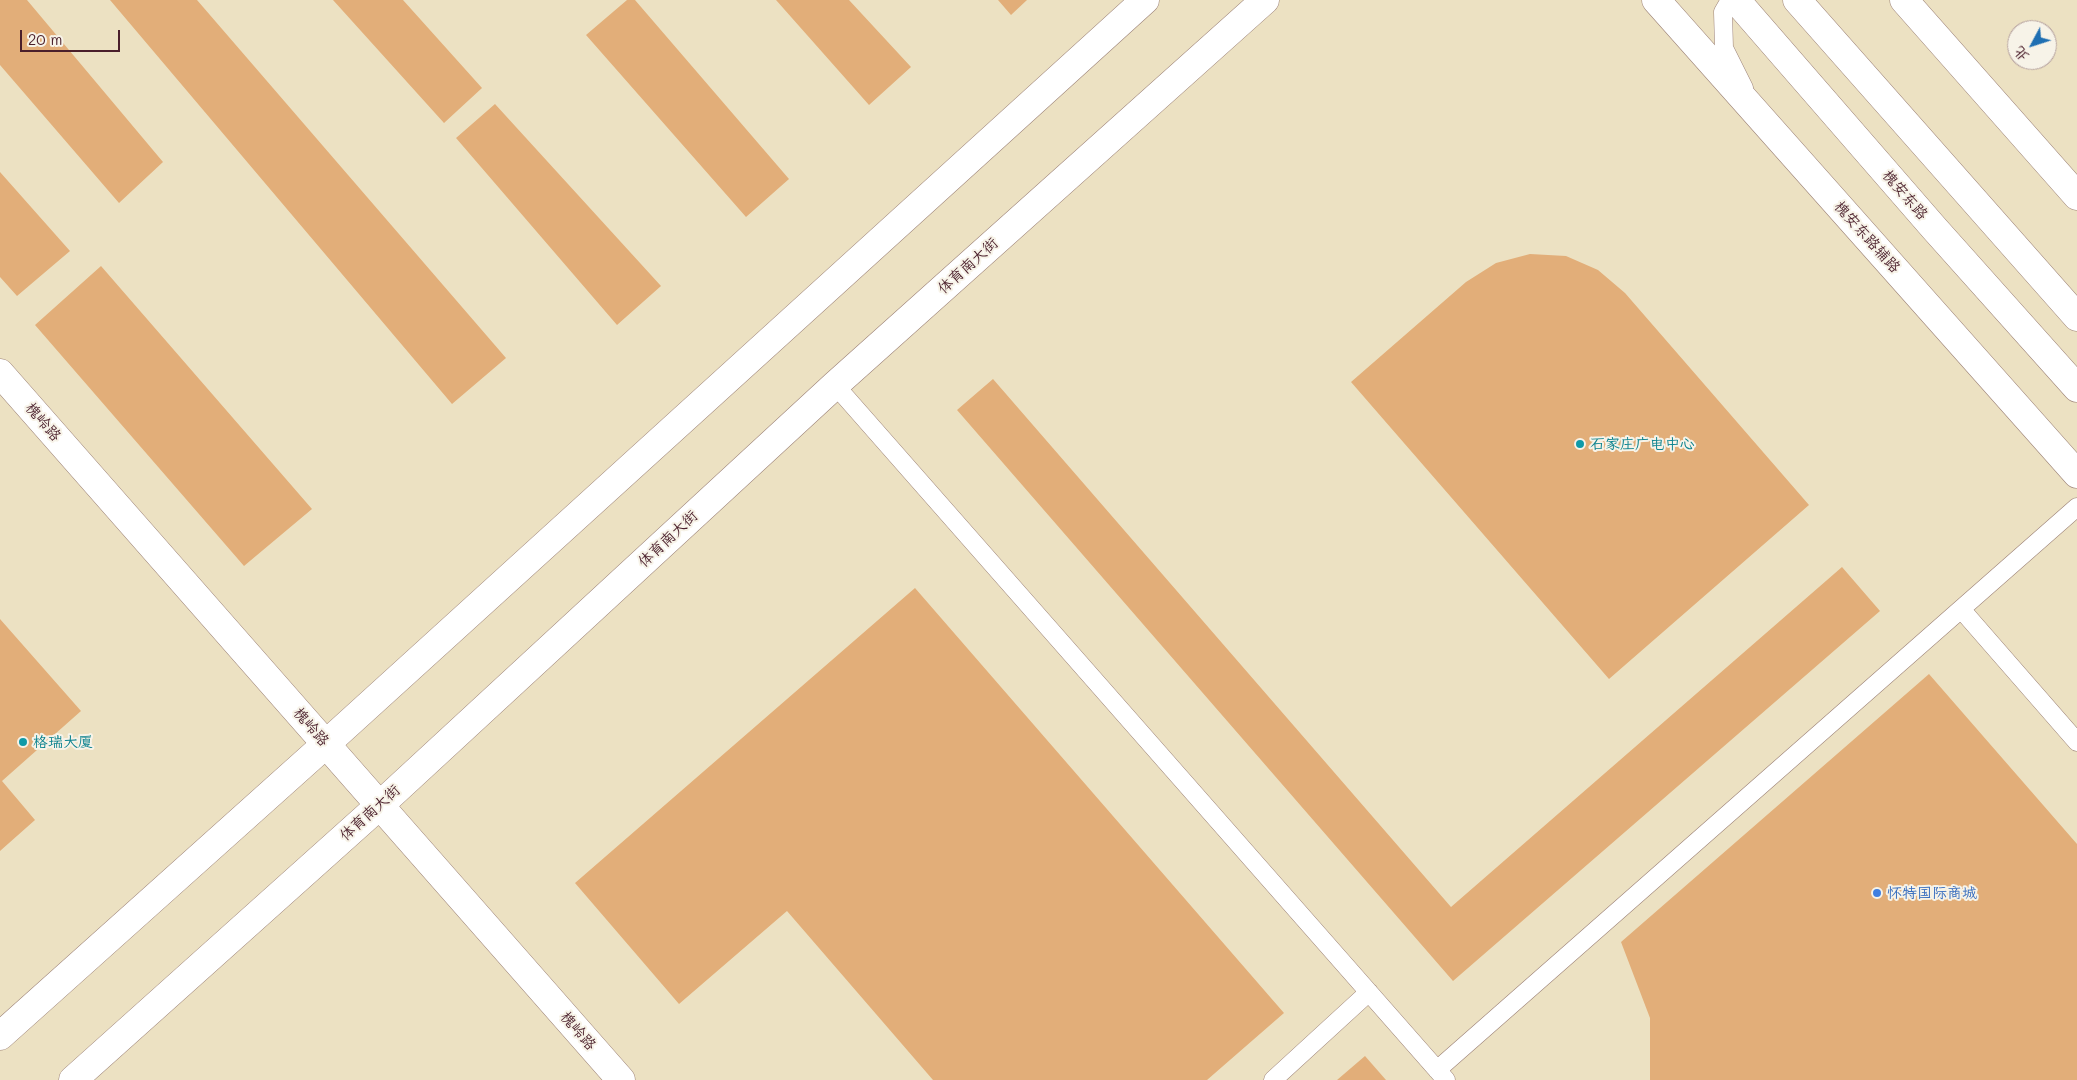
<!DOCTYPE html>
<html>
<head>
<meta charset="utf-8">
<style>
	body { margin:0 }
	#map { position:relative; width:2077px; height:1080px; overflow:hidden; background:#ece1c2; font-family:Mali,"LXGW WenKai TC",sans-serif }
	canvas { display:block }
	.north { position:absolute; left:2007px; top:20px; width:50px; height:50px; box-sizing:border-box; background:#f7f3e8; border:1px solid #b29e9c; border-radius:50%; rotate:230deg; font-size:14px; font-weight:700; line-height:20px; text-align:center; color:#4a1f2b }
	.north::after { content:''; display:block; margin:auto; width:18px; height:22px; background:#1f6fb2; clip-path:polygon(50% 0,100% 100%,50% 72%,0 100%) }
	.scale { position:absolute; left:20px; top:30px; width:100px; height:22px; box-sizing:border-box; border:2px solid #4a1f2b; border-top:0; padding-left:6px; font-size:15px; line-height:18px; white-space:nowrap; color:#4a1f2b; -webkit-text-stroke:4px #f7f3e8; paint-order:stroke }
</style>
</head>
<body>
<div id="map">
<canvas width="2077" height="1080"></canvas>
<div class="north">北</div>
<div class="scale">20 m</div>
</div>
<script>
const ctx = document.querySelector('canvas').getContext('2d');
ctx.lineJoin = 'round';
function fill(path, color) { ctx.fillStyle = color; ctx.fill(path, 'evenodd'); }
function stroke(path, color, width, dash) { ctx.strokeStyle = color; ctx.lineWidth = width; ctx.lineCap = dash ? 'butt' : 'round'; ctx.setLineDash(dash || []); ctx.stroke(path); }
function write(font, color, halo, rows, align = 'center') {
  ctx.font = font + ' Mali,"LXGW WenKai TC",sans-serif'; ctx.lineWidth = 4; ctx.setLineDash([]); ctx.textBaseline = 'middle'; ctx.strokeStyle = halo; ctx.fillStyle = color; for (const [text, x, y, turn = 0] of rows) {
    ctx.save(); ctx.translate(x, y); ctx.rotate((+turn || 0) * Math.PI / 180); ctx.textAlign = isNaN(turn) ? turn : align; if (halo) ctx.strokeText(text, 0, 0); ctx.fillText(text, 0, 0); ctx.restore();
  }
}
const building = new Path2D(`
	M 0,0 L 27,0 L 163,162 L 119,203 L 0,65 Z
	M 110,0 L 197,0 L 506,358 L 452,404 Z
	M 333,0 L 403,0 L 482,88 L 444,123 Z
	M 627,0 L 635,0 L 789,179 L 746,217 L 586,35 Z
	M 776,0 L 849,0 L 911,67 L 869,105 Z
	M 998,0 L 1027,0 L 1011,15 Z
	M 495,104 L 661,286 L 617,325 L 456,138 Z
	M 0,172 L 70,251 L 17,296 L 0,277 Z
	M 1530,254 L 1566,256 L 1598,270 L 1625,293 L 1809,505 L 1609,679 L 1351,382 L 1466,282 L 1496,263 Z
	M 101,266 L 312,509 L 244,566 L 35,325 Z
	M 993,379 L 1451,907 L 1842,567 L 1880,611 L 1453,981 L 957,410 Z
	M 915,588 L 1284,1013 L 1207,1080 L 933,1080 L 787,911 L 679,1004 L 575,883 Z
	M 0,619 L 81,711 L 2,781 L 35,820 L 0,851 Z
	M 1929,674 L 2077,844 L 2077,1080 L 1650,1080 L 1650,1018 L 1621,942 Z
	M 1365,1056 L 1386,1080 L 1337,1080 Z`);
const lane = new Path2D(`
	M 1730,0 L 1723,12 L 1724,48 L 1744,88
	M 835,385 L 1446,1080
	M 1961,609 L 2077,742
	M 1437,1070 L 2077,507
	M 1273,1080 L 1369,992`);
const street = new Path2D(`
	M 0,373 L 621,1080`);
const secondary = new Path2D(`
	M 1656,0 L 2077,474
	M 1904,0 L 2077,196`);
const primary = new Path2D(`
	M 0,1036 L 326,744 L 1145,0
	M 73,1080 L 380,805 L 835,385 L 1265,0`);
const highway = new Path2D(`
	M 1736,0 L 1934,228 L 2077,388
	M 1797,0 L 2077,317`);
const markers = [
	[1580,444,5,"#0f9aa8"],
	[23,742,5,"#0f9aa8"],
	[1877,893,5,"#3f7fe0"]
];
const streetNames = [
	["槐安东路",1905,195,49],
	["槐安东路辅路",1867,237,48],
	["体育南大街",968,266,-42],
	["槐岭路",43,422,49],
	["体育南大街",668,539,-43],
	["槐岭路",311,727,49],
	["体育南大街",370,813,-42],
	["槐岭路",578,1031,49]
];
const cultureNames = [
	["石家庄广电中心",1590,444],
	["格瑞大厦",33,742]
];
const shopNames = [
	["怀特国际商城",1887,893]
];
fill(building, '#e2ae79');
stroke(lane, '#9b8076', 19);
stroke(street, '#9b8076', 29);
stroke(secondary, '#9b8076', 29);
stroke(primary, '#9b8076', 29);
stroke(highway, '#9b8076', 29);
stroke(lane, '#fff', 18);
stroke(street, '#fff', 28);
stroke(secondary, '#fff', 28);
stroke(primary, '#fff', 28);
stroke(highway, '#fff', 28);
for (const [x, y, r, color] of markers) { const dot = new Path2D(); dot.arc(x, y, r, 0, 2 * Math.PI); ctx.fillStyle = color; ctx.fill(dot); stroke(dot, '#f7f3e8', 2); }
write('15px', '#4a1f2b', '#f7f3e8', streetNames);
write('15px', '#0d838f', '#f7f3e8', cultureNames, 'left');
write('15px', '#366cbe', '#f7f3e8', shopNames, 'left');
</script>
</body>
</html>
